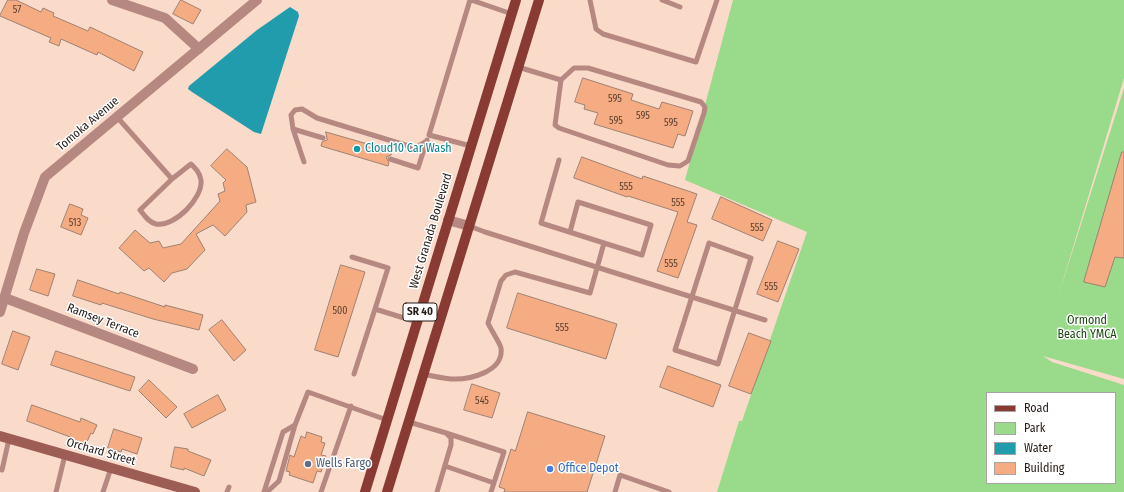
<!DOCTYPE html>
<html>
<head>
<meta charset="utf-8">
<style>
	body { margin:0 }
	#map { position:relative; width:1124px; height:492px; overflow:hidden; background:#fadac9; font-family:"Fira Sans Condensed",sans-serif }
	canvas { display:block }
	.legend { position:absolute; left:986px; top:392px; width:130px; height:92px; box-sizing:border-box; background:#fff; border:1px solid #a8a4a1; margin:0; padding:5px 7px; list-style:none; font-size:12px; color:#261b15 }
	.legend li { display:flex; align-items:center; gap:8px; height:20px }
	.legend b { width:20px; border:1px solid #a8a4a1 }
</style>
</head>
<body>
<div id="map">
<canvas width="1124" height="492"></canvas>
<ul class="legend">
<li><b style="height:5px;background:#893b33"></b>Road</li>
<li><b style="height:11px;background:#99db8b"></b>Park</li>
<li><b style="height:11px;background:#219cad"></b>Water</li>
<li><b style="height:11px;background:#f6ac83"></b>Building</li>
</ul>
</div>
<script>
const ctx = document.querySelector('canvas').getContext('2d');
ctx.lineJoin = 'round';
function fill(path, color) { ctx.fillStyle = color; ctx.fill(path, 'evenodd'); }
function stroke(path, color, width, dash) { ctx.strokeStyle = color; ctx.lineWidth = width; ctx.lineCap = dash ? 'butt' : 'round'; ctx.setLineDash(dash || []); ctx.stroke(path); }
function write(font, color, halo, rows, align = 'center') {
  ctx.font = font + ' "Fira Sans Condensed",sans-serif'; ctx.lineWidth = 3; ctx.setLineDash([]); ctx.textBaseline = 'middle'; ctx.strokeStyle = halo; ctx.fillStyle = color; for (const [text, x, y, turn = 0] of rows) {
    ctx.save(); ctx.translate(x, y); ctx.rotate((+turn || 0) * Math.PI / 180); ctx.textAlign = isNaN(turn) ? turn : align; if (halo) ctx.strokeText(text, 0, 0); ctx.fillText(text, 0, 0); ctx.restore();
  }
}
const green = new Path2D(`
	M 733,0 L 1124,0 L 1124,78 L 1058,297 L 1124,88 L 1124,379 L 1043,356 L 1052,362 L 1124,385 L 1124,492 L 717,492 L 739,421 L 742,421 L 807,232 L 685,180 ZM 987,393 L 1115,393 L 1115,483 L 987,483 Z`);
const water = new Path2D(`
	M 290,7 L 298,12 L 299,16 L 261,134 L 254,132 L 192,92 L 188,89 L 189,86 L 257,30 Z`);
const building = new Path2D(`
	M 8,0 L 16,0 L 41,12 L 43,8 L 54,13 L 53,16 L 88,31 L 90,27 L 143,52 L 134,71 L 98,52 L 97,55 L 61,39 L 59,46 L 49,42 L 51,38 L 0,16 Z
	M 181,0 L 201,10 L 193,24 L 173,14 Z
	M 583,78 L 633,94 L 631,100 L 659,109 L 662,102 L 693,111 L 685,136 L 678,134 L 673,148 L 594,124 L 598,113 L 584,109 L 585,105 L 575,102 Z
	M 326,132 L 392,151 L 391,155 L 386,157 L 389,163 L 388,166 L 321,146 L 322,142 L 327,140 Z
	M 227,149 L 247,167 L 256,202 L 246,205 L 247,212 L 225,236 L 213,225 L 196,234 L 205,250 L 187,269 L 172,273 L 164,282 L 149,268 L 144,271 L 119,248 L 135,230 L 150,243 L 159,241 L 163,248 L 181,244 L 220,201 L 218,194 L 225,191 L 223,183 L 226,180 L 211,166 Z
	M 1122,152 L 1124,152 L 1124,258 L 1115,257 L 1105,287 L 1084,282 Z
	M 582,157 L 642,179 L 643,176 L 697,194 L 687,222 L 697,225 L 678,278 L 657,271 L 678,212 L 628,196 L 627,197 L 574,178 Z
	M 721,197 L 772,220 L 763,241 L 712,219 Z
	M 70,204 L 83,209 L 81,215 L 88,218 L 81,235 L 61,227 Z
	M 778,241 L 799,249 L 778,302 L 757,294 Z
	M 341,265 L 365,272 L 338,357 L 315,350 Z
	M 37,269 L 55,274 L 48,296 L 30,290 Z
	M 78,280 L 119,294 L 120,292 L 165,307 L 165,305 L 203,315 L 199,330 L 153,319 L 102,303 L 101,305 L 73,296 Z
	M 518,293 L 617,324 L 606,359 L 507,328 Z
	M 222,320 L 246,350 L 234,361 L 209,330 Z
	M 13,331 L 30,337 L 18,370 L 2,364 Z
	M 749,333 L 771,341 L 751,394 L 729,386 Z
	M 56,351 L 135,377 L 130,391 L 51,365 Z
	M 668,366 L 721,385 L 713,407 L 660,387 Z
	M 149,380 L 177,407 L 166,418 L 139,391 Z
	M 472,384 L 500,393 L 492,418 L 464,410 Z
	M 218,395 L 226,410 L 192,428 L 184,414 Z
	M 32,405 L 80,422 L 81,418 L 97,425 L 93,434 L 91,433 L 85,446 L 72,440 L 73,438 L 27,421 Z
	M 528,412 L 605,436 L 587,492 L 504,492 L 505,489 L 499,487 L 511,449 L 515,451 Z
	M 114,429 L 142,438 L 137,454 L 122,449 L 121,452 L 108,448 Z
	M 307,432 L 322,437 L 321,442 L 325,443 L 321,455 L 326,456 L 321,472 L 317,471 L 313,483 L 289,475 L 290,472 L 286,471 L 290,455 L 294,457 L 301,436 L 305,438 Z
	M 175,447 L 188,449 L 188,451 L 211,460 L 204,476 L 184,468 L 184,470 L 171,467 Z`);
const lane = new Path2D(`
	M 470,0 L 429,135 L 471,146
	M 471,0 L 512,14
	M 590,0 L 596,29 L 603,34 L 696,62 L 717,0
	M 662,0 L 680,7
	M 518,67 L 561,80
	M 574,68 L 588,68 L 701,102 L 705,107 L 704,113 L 688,161 L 680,166 L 668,165 L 559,128 L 555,125 L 561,80 Z
	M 117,117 L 172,179 L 191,164 C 196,169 200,173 201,180 C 203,198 175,227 156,224 C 148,222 144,215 140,210 L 172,179
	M 293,129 L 304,162
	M 323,138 L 293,129 L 291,115 L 295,110 L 302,109 L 317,118 L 415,148 L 427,141
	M 390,159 L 418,168 L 427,140
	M 469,226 L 485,232 L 765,320
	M 570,232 L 578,202 L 651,225 L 642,255 L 604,243
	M 709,243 L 751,258 L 718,364 L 675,350 Z
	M 352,257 L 388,268 L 375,309 L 417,322
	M 354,374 L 375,309
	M 423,374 C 432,376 442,378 451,379 C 469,380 504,372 501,348 C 500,343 491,330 488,323 L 501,281 L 506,275 L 515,272 L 590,293 L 604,243 L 541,223 L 559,160
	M 409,422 L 446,433 L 451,438 L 451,445 L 437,492
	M 446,433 L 504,452 L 491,492
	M 445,466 L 494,483
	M 2,470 L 9,439
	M 56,492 L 65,455
	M 103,492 L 111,468
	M 227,492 L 229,487
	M 264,492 L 283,432 L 295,425 L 308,392 L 387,420
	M 267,492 L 279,481 L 295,425
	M 321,492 L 351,406
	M 615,492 L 620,475 L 669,492`);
const street = new Path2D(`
	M 112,0 L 165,18 L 199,49
	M 448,220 L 469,226
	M 5,298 L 193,369
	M 0,312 L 24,233 L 45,177 L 257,0`);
const secondary = new Path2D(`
	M 0,436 L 195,492`);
const primary = new Path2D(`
	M 365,492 L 516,0
	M 387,492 L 539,0`);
const markers = [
	[357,149,4,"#0f9aa8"],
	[308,464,4,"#5c6f8a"],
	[550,469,4,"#3f7fe0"]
];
const numberNames = [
	["57",17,10],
	["595",615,99],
	["595",643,116],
	["595",616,121],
	["595",671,123],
	["555",626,187],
	["555",678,203],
	["513",75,223],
	["555",757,228],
	["555",671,264],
	["555",771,287],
	["500",340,311],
	["555",562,328],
	["545",482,401]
];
const shields = [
	[420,312,34]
];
const shieldNames = [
	["SR 40",420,312]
];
const streetNames = [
	["Tomoka Avenue",88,124,-40],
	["West Granada Boulevard",431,231,-73],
	["Ramsey Terrace",103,321,21],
	["Orchard Street",101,452,16]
];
const cultureNames = [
	["Cloud10 Car Wash",365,149]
];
const parkNames = [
	["Ormond",1087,321],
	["Beach YMCA",1087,335]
];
const serviceNames = [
	["Wells Fargo",316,464]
];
const shopNames = [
	["Office Depot",558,469]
];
fill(green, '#99db8b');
fill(water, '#219cad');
fill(building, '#f6ac83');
stroke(building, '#9e8172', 1);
stroke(lane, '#b68882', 5);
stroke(street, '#b68882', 10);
stroke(secondary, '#9d5c54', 10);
stroke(primary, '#893b33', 10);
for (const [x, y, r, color] of markers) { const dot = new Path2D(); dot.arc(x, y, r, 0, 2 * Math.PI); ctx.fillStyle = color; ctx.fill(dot); stroke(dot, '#fff', 1.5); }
write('10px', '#5a3f30', null, numberNames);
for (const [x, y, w] of shields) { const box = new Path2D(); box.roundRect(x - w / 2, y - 9, w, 18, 3); ctx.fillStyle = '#fff'; ctx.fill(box); stroke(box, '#261b15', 1); }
write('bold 11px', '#261b15', null, shieldNames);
write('12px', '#261b15', '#fff', streetNames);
write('12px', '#0d838f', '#fff', cultureNames, 'left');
write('12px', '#1d4812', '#fff', parkNames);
write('12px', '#4e5e75', '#fff', serviceNames, 'left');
write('12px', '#366cbe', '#fff', shopNames, 'left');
</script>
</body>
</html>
